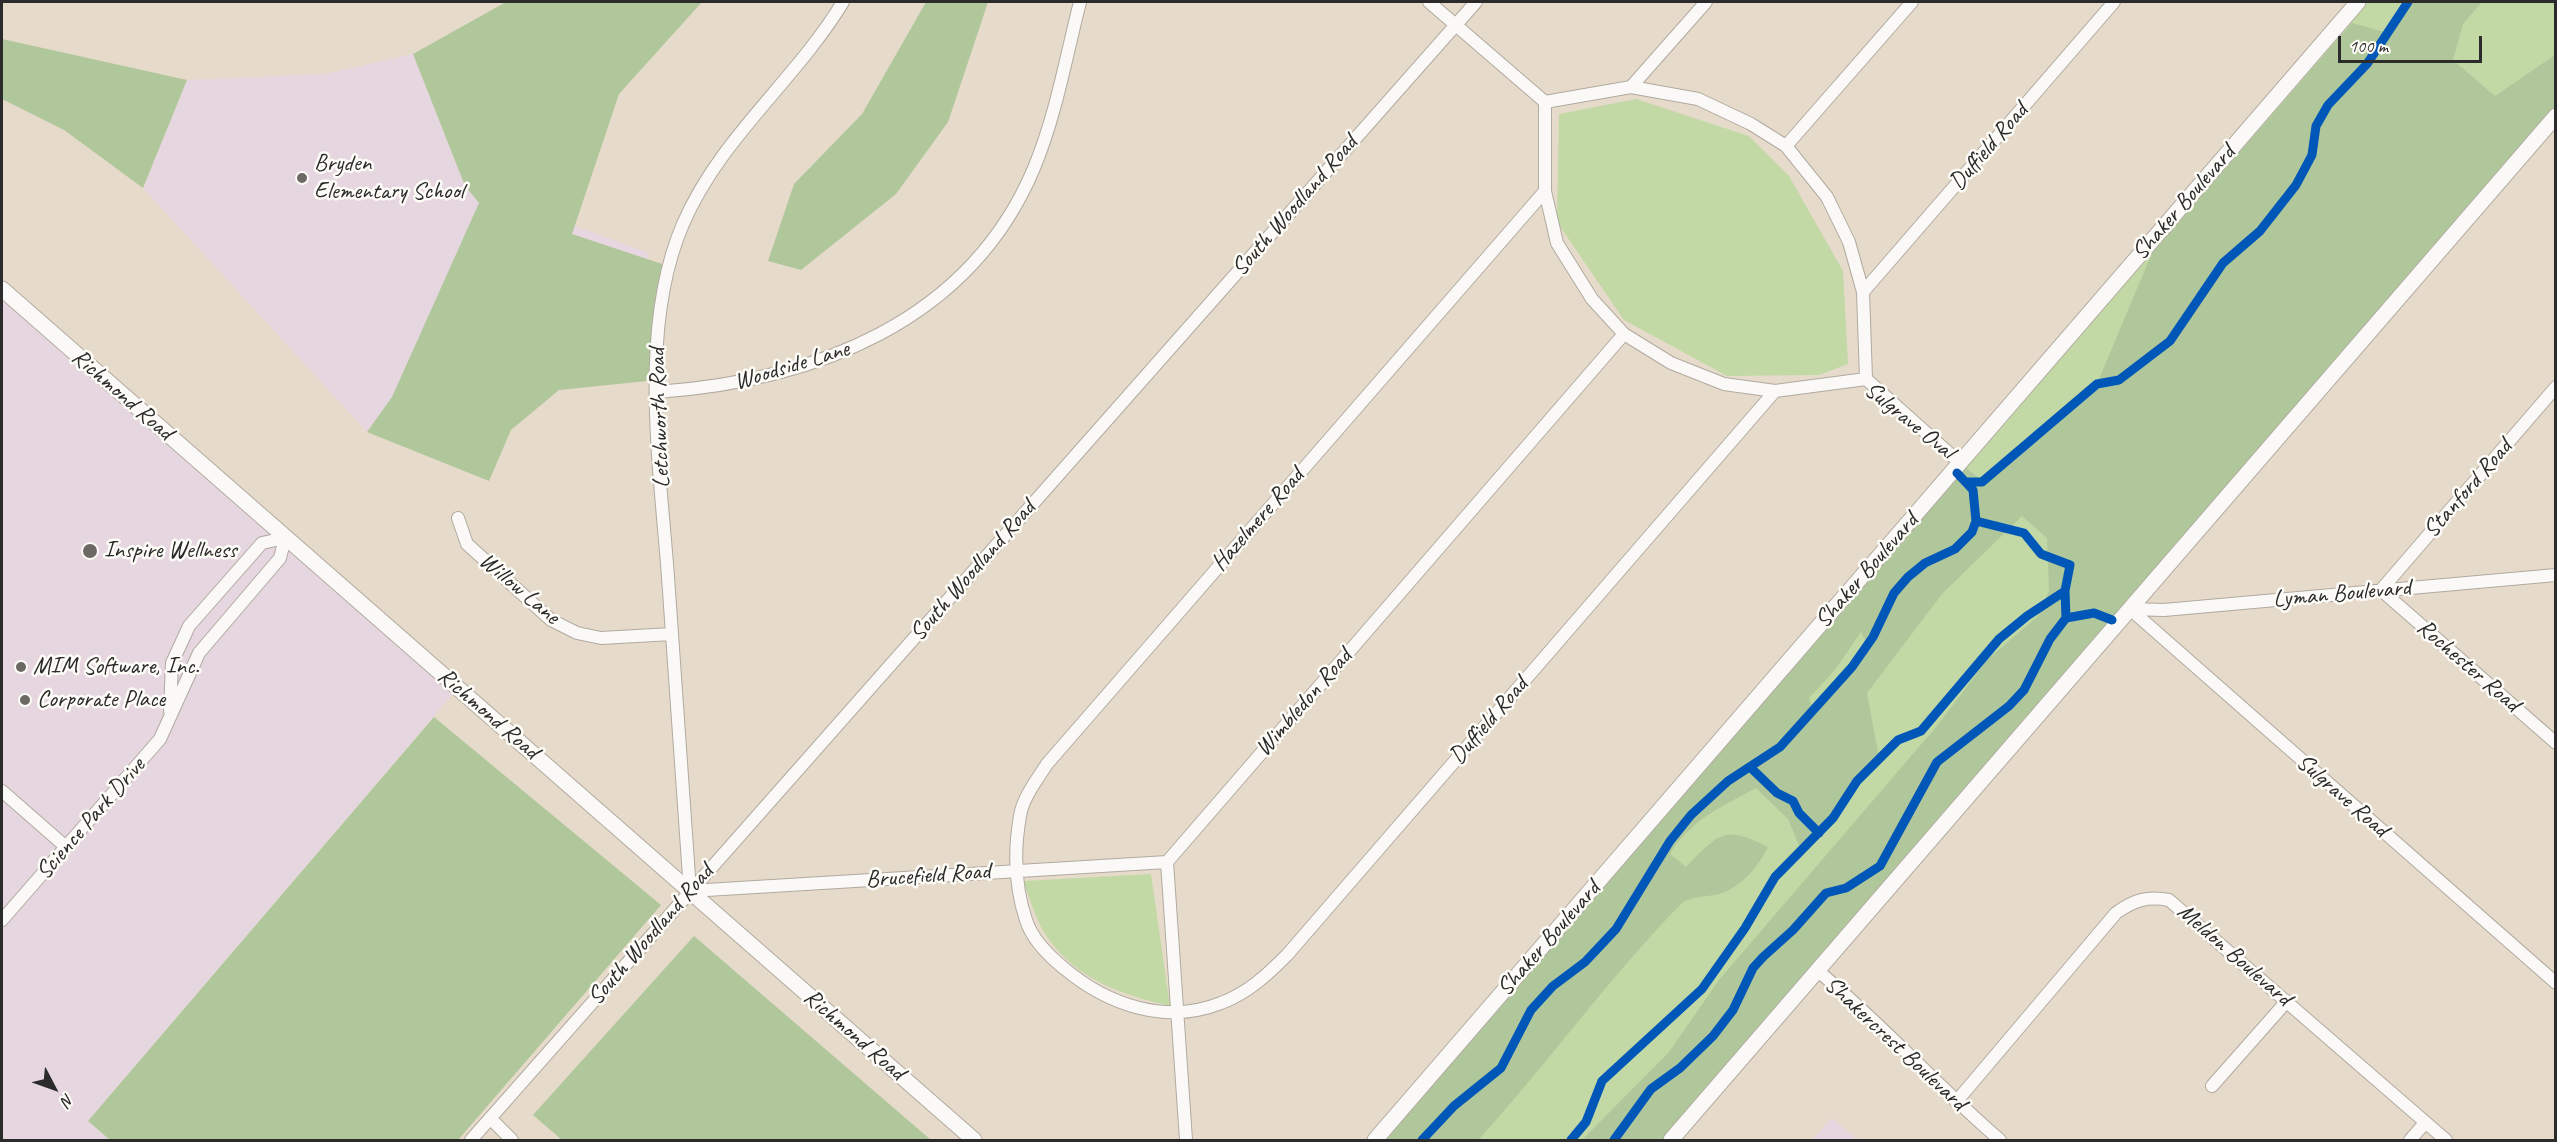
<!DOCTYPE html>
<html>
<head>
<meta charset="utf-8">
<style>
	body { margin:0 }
	#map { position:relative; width:2557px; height:1142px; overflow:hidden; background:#e6daca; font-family:Caveat,sans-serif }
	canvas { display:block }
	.frame { position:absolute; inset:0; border:3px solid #2b2b2b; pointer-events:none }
	.north { position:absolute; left:24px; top:1058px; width:60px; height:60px; -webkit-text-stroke:4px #fdfcf7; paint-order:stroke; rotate:131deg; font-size:16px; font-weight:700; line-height:24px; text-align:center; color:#2b2b2b }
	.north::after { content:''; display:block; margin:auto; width:21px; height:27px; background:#2b2b2b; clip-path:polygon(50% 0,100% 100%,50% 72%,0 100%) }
	.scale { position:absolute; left:2338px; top:36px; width:144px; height:27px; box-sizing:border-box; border:3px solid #2b2b2b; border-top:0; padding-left:8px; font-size:18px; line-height:21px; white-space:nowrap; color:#2b2b2b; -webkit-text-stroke:4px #fdfcf7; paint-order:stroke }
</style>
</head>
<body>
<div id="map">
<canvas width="2557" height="1142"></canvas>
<div class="frame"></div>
<div class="north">N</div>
<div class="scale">100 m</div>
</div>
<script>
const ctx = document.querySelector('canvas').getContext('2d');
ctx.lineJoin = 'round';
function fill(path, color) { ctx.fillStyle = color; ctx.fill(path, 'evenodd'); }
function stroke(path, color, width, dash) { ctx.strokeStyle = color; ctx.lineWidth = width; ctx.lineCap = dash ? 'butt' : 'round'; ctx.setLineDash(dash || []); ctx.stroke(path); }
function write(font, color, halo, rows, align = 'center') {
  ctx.font = font + ' Caveat,sans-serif'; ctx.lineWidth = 5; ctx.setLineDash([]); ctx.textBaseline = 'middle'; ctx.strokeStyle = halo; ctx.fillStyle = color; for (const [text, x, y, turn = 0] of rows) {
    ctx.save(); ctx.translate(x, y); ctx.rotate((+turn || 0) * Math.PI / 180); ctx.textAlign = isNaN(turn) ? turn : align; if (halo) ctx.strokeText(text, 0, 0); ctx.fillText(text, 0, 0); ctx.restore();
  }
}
const built = new Path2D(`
	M 413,54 L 465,186 L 649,253 L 622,379 L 559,390 L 511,430 L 392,397 L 367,432 L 143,188 L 187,80 L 325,74 Z
	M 2,289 L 458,688 L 88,1121 L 110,1140 L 2,1140 Z
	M 1832,1118 L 1858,1140 L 1812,1140 Z`);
const green = new Path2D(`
	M 2358,2 L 2555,2 L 2555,116 L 1671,1140 L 1375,1140 Z
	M 1636,99 L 1749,136 L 1789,176 L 1843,271 L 1848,364 L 1819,375 L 1727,376 L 1624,320 L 1557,222 L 1559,114 Z
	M 1151,874 L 1170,1006 C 1122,995 1076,979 1047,937 C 1036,921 1030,898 1023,881 Z`);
const forest = new Path2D(`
	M 506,2 L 702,2 L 619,94 L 572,234 L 668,266 L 657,380 L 559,390 L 511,430 L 489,481 L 367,432 L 392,397 L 479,203 L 465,186 L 413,54 Z
	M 926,2 L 988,2 L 948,122 L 896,194 L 801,270 L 768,261 L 794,184 L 862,114 Z
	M 2408,2 L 2482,2 L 2463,24 L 2453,60 L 2495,96 L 2555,55 L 2555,107 L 1661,1140 L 1582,1140 L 1669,1052 L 1719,980 L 1936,727 L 1988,659 L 2038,616 L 2049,591 L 2047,538 L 2022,516 L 1942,594 L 1867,693 L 1879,758 C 1851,788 1831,821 1801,850 L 1788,819 L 1756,788 C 1723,806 1690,820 1670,854 L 1686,867 C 1719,834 1723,824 1768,847 C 1760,864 1744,884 1725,892 C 1712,898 1692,894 1681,904 C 1608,978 1548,1064 1478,1140 L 1386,1140 L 1965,467 L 1982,481 L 2097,384 L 2152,253 L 2352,23 L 2388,33 ZM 1861,632 L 1866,642 L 1841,677 L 1812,707 L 1809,698 L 1835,670 Z
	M 2,39 L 187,80 L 143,188 L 64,130 L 2,99 Z
	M 434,717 L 661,905 L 458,1140 L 110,1140 L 88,1121 Z
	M 694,936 L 931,1140 L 562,1140 L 533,1115 Z`);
const minor = new Path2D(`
	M 1429,2 L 1545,102
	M 1631,87 L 1706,2
	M 1545,102 L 1545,191 L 1557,243 L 1592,299 L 1624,334 L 1671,363 L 1724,384 L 1775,391 L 1866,379 L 1960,463
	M 1545,102 L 1631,87 L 1698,99 L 1751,124 L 1786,146 L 1827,197 L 1849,242 L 1863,292 L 1866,379
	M 1786,146 L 1912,2
	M 1545,191 L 1047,764 C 1037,780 1023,797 1020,816 C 1014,850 1015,887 1026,920 C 1032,939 1050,957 1065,969 C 1108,1005 1166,1025 1221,1003 C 1248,993 1267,975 1287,955 L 1775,391
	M 1863,292 L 2114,2
	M 2556,387 L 2381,590 L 2556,743
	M 657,392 C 813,381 969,323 1034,168 C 1056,115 1066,57 1080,2
	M 458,518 L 467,544 L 551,620 L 577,633 L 601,638 L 672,634
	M 2130,609 L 2556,983
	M 2130,609 L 2164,610 L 2556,575
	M 2,791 L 66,847
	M 690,891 C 682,786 676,682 668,577 C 660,467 638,328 683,224 C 720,138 795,81 843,2
	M 690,891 L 1167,862
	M 2,920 L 160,739 L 199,653 L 280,558 L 285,538 L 262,543 L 189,626 L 172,663 L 170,711
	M 1818,971 C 1882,1024 1937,1086 2000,1140
	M 2212,1086 L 2287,1001
	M 1956,1102 L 2116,913 C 2134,900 2147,896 2169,900 L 2446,1140
	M 490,1118 L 512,1140
	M 471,1140 L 1476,2
	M 1186,1140 L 1167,862 L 1624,334
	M 2410,1140 L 2425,1123`);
const major = new Path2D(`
	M 2,289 L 974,1140
	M 1375,1140 L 2358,2
	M 1671,1140 L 2556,116`);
const cycleway = new Path2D(`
	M 1967,482 L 1982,482 L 2097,384 L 2119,380 L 2170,341 L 2223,263 L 2260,231 L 2296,185 L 2312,155 L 2316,126 L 2328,105 L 2367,64 L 2408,2
	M 1976,521 L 2024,533 L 2041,554 L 2070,565 L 2065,591 L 2066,618
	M 1750,767 L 1777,793 L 1793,801 L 1799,813 L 1819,833
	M 1422,1140 L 1454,1106 L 1501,1068 L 1531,1010 L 1553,986 L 1585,962 L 1616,929 L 1670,841 L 1691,815 L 1728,781 L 1780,747 L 1852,667 L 1873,637 L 1894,593 L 1908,577 L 1925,563 L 1955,549 L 1972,532 L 1976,521 L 1973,490 L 1957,473
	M 1571,1140 L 1586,1122 L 1602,1081 L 1702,989 L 1745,928 L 1775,877 L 1833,818 L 1857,781 L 1898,740 L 1921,731 L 1999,639 L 2027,616 L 2065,591
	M 1614,1140 L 1651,1089 L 1680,1068 L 1713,1036 L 1733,1010 L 1753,968 L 1763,957 L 1793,930 L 1826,893 L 1846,888 L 1880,866 L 1937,762 L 2009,706 L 2024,690 L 2050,639 L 2066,618 L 2094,613 L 2112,620`);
const markers = [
	[302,178,6,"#6c6863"],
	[90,551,8,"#6c6863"],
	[21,667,6,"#6c6863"],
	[25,700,6,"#6c6863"]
];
const streetNames = [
	["Duffield Road",1989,147,-49],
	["Shaker Boulevard",2184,203,-49],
	["South Woodland Road",1295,206,-49],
	["Woodside Lane",792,366,-17],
	["Richmond Road",122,395,41],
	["Letchworth Road",660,418,-92],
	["Sulgrave Oval",1909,421,39],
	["Stanford Road",2468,489,-49],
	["Hazelmere Road",1258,520,-49],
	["South Woodland Road",973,571,-49],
	["Shaker Boulevard",1867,571,-49],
	["Willow Lane",519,589,40],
	["Lyman Boulevard",2342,594,-5],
	["Rochester Road",2468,666,41],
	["Wimbledon Road",1304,703,-49],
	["Richmond Road",488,714,41],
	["Duffield Road",1489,721,-49],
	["Sulgrave Road",2342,796,41],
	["Science Park Drive",91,819,-49],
	["Brucefield Road",928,876,-4],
	["South Woodland Road",651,935,-49],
	["Shaker Boulevard",1549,939,-49],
	["Meldon Boulevard",2234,955,41],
	["Richmond Road",854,1035,41],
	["Shakercrest Boulevard",1895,1044,43]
];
const poiNames = [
	["Bryden",314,164],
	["Elementary School",314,192],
	["Inspire Wellness",104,551],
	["MIM Software, Inc.",33,667],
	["Corporate Place",37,700]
];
fill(built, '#e6d6df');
fill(green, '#c2d9a6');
fill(forest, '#b0c79b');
stroke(minor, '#b1aaa0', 14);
stroke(major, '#b1aaa0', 17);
stroke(minor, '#fbf9f7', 12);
stroke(major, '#fbf9f7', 15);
stroke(cycleway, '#0057b8', 9);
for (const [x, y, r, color] of markers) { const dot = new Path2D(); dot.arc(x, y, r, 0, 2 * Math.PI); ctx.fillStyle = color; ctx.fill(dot); stroke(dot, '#fdfcf7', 2); }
write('24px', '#2b2b2b', '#fdfcf7', streetNames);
write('24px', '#2b2b2b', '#fdfcf7', poiNames, 'left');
</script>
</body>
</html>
